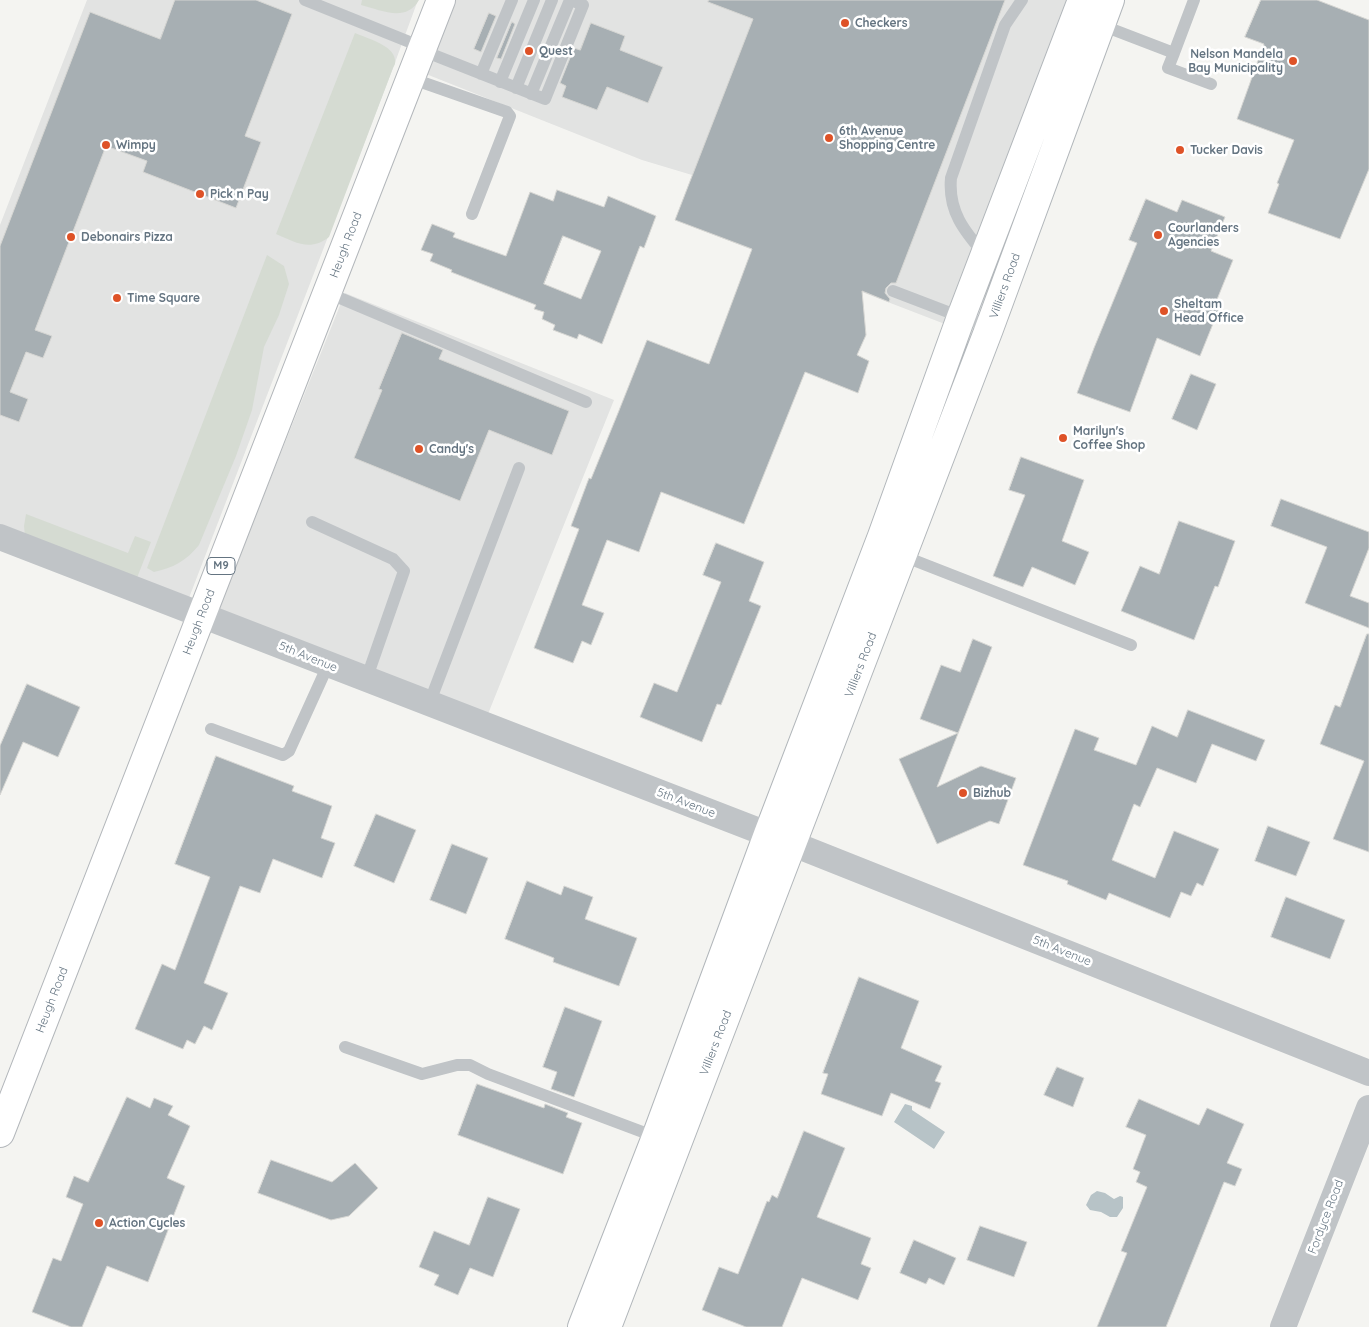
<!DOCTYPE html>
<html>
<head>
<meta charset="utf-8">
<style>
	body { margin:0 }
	canvas { display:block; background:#f4f4f1 }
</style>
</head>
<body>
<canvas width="1369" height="1327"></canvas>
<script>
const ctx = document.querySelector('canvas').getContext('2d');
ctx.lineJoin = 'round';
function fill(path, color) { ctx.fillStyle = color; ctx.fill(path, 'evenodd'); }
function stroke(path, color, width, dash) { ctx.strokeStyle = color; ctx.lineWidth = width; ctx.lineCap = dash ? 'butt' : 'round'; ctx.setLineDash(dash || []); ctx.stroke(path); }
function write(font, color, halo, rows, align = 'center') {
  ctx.font = font + ' Quicksand,sans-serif'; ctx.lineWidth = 5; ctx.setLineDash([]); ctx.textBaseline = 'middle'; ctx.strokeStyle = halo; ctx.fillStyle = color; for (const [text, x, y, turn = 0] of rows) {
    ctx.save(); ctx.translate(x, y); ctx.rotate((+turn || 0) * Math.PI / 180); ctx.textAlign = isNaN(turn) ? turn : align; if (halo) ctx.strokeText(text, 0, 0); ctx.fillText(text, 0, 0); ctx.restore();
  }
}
const built = new Path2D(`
	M 87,0 L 418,0 L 393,68 L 187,603 L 0,532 L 0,225 Z
	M 456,0 L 1070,0 L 950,326 L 675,220 L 692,175 L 642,160 L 426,74 Z
	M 345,293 L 614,400 L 486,719 L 217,612 Z`);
const green = new Path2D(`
	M 362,0 L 419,0 C 406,23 381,10 361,5 Z
	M 355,33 C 366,38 394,45 395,60 C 396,63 394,66 393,68 L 329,237 C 310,252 295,242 276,234 Z
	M 267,255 L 284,266 L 289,284 L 279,315 L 264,347 L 252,410 L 236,456 L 199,545 C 186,561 173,568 154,572 L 147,568 Z
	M 26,514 L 128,553 L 135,536 L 151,542 L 135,583 L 25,536 L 24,526 Z`);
const water = new Path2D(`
	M 905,1104 L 912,1106 L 912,1110 L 945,1132 L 934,1149 L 894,1122 Z
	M 1097,1191 L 1105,1193 L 1114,1199 L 1120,1196 L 1123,1197 L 1123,1208 L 1117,1217 L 1110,1217 L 1101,1212 L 1090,1210 L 1086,1205 L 1091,1195 Z`);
const building = new Path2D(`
	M 175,0 L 256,0 L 292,14 L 245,136 L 261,142 L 236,208 L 143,172 L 147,161 L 106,146 L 35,330 L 52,336 L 43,358 L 26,352 L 10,392 L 28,399 L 19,422 L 0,415 L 0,246 L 90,12 L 160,39 Z
	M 709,0 L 1005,0 L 896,283 L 891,283 L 886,288 L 885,293 L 890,299 L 889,302 L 862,291 L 866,335 L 857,355 L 869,361 L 858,393 L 805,372 L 744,524 L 661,492 L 639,552 L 607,540 L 582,605 L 604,613 L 591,645 L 582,641 L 573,663 L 534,648 L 579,529 L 571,526 L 589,478 L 591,479 L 618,413 L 647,340 L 709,364 L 752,249 L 675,220 L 753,19 L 708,2 Z
	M 1261,0 L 1317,0 L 1369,20 L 1369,169 L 1340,239 L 1268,213 L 1279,184 L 1277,183 L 1294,140 L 1237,119 L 1264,44 L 1245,37 Z
	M 489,13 L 496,16 L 481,52 L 474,49 Z
	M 512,22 L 515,24 L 501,59 L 497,58 Z
	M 591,23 L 625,36 L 620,50 L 663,67 L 648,103 L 607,87 L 597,110 L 562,97 L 566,86 L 560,83 L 574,48 L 580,50 Z
	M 557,190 L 604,207 L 608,196 L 656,216 L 644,248 L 640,246 L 602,344 L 579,334 L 577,339 L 553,330 L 555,325 L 542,319 L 544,312 L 534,309 L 536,305 L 451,272 L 452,270 L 430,261 L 433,254 L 421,250 L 432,224 L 455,233 L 453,237 L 506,256 L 530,192 L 553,201 ZM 563,236 L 601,251 L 581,299 L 544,284 Z
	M 1146,199 L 1177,212 L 1182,200 L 1225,217 L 1211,251 L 1233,260 L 1216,302 L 1221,304 L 1200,356 L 1157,338 L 1130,412 L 1077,393 L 1094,348 L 1137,243 L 1129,240 Z
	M 402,333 L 443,350 L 439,359 L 569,411 L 552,455 L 489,430 L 460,501 L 354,458 L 382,390 L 379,389 Z
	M 1191,374 L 1216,384 L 1197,430 L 1172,419 Z
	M 1021,457 L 1084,480 L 1062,541 L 1089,552 L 1075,585 L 1032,567 L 1023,587 L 993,576 L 1025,495 L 1009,490 Z
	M 1281,499 L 1369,532 L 1369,548 L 1350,596 L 1369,603 L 1369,628 L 1305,603 L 1327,547 L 1271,526 Z
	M 1179,521 L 1235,541 L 1218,587 L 1215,586 L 1194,640 L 1121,611 L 1140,566 L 1159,574 Z
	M 716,543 L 764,562 L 749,601 L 761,606 L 721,705 L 717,704 L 702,742 L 640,717 L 654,683 L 677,692 L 721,582 L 703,575 Z
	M 1367,634 L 1369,634 L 1369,852 L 1333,839 L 1364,761 L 1320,744 L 1335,705 L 1340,707 Z
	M 973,639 L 992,647 L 937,787 L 981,766 L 1016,778 L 999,824 L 990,821 L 937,844 L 899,759 L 958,733 L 920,719 L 941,665 L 960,672 Z
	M 27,684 L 80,707 L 58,757 L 23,742 L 0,795 L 0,746 Z
	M 1188,710 L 1265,740 L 1256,761 L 1212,744 L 1196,783 L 1157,768 L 1140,807 L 1134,804 L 1112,860 L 1155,878 L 1174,831 L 1219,849 L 1203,886 L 1197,883 L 1191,896 L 1181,892 L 1170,918 L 1109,893 L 1106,900 L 1067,884 L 1068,881 L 1023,865 L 1075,729 L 1099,738 L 1094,750 L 1136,765 L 1152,726 L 1177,737 Z
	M 216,756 L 294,786 L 292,791 L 332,806 L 321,838 L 335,843 L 322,878 L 273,859 L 260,893 L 240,886 L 204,983 L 228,993 L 212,1030 L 204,1026 L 195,1044 L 187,1040 L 183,1049 L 135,1029 L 162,964 L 175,970 L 210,877 L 175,864 Z
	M 376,814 L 416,830 L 394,883 L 354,866 Z
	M 1268,826 L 1310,842 L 1296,876 L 1255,861 Z
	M 452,844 L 488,858 L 466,914 L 430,900 Z
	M 527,881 L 561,895 L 564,886 L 593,897 L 585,919 L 637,938 L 619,986 L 553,962 L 554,958 L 505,939 Z
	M 1286,897 L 1345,920 L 1330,959 L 1271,937 Z
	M 859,977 L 919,1001 L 901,1048 L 942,1066 L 935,1081 L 941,1083 L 930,1109 L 891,1093 L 882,1116 L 821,1094 L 828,1074 L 823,1073 Z
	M 565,1007 L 602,1021 L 574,1097 L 551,1089 L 557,1072 L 543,1067 Z
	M 1057,1067 L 1084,1078 L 1073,1107 L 1044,1095 Z
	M 477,1084 L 544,1108 L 545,1104 L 568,1113 L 566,1117 L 582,1123 L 563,1174 L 458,1135 Z
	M 127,1097 L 150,1108 L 154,1098 L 173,1106 L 168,1115 L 190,1126 L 167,1178 L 185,1186 L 148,1282 L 107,1266 L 82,1327 L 71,1327 L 32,1312 L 53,1258 L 61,1261 L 83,1204 L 66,1197 L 74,1176 L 88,1182 Z
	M 1139,1099 L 1199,1125 L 1207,1108 L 1244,1124 L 1227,1163 L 1242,1169 L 1235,1186 L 1224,1182 L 1166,1327 L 1097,1327 L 1127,1253 L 1121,1251 L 1147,1187 L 1136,1182 L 1140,1172 L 1133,1169 L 1146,1135 L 1126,1127 Z
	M 804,1131 L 845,1148 L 817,1217 L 871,1238 L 861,1264 L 871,1268 L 858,1300 L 802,1278 L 782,1327 L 746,1327 L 702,1310 L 719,1267 L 738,1274 L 767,1201 L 769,1202 L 772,1195 L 777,1198 Z
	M 271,1160 L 332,1182 L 355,1163 L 378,1188 L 349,1216 L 331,1220 L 258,1193 Z
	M 488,1197 L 520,1209 L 493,1277 L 470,1268 L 458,1295 L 434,1285 L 439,1275 L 419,1267 L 434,1231 L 469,1245 Z
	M 980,1226 L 1027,1242 L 1014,1277 L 967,1260 Z
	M 914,1240 L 956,1258 L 944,1285 L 929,1278 L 926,1284 L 900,1273 Z`);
const lane = new Path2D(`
	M 305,0 L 422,47
	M 1101,25 L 1174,53 L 1194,0
	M 421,50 L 545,99 L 583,5 L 571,0
	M 1174,53 L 1168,68 L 1211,84
	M 481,74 L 512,0
	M 410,78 L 507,112 L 510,116 L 472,214
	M 500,82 L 534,0
	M 516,88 L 552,0
	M 531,94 L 570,0
	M 985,255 C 964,231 948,211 951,178 L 1005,25 L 1022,0
	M 893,291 L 961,317 L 990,326
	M 328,293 L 586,402
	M 312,522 L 393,559 L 404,571 L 366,680
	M 903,556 L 1131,645
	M 429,704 L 519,468
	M 211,729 L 283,755 L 289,751 L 328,665
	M 345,1047 L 422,1074 L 457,1065 L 470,1065 L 488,1074 L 656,1137`);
const street = new Path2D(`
	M 0,537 L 793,844 L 1369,1073
	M 1283,1327 L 1369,1108`);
const secondary = new Path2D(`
	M 582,1327 L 656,1137 L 768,834 L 882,536 L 961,317 L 1082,0
	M 607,1327 L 989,329 L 1110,0`);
const primary = new Path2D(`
	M 0,1133 L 441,0`);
const markers = [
	[845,23,5,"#de5227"],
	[529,51,5,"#de5227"],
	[1293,61,5,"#de5227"],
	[829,138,5,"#de5227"],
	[106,145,5,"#de5227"],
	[1180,150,5,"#de5227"],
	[200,194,5,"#de5227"],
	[1158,235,5,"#de5227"],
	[71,237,5,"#de5227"],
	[117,298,5,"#de5227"],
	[1164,311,5,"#de5227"],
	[1063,438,5,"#de5227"],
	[419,449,5,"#de5227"],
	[963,793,5,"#de5227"],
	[99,1223,5,"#de5227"]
];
const shields = [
	[221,566,28]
];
const shieldNames = [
	["M9",221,566]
];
const poiNames = [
	["Checkers",855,23],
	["Quest",539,51],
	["Nelson Mandela",1283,54,"right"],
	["Bay Municipality",1283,68,"right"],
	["6th Avenue",839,131],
	["Shopping Centre",839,145],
	["Wimpy",116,145],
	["Tucker Davis",1190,150],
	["Pick n Pay",210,194],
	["Courlanders",1168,228],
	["Agencies",1168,242],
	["Debonairs Pizza",81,237],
	["Time Square",127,298],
	["Sheltam",1174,304],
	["Head Office",1174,318],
	["Marilyn's",1073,431],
	["Coffee Shop",1073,445],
	["Candy's",429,449],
	["Bizhub",973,793],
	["Action Cycles",109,1223]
];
const streetNames = [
	["Heugh Road",346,245,-69],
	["Villiers Road",1005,286,-70],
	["Heugh Road",199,622,-69],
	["5th Avenue",308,657,22],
	["Villiers Road",861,665,-69],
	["5th Avenue",686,803,21],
	["5th Avenue",1062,951,22],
	["Heugh Road",52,1000,-69],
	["Villiers Road",716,1043,-69],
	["Fordyce Road",1326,1217,-69]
];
fill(built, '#e2e3e2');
fill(green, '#d5dbd2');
fill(water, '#b7c3c7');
fill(building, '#a7afb3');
stroke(building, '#d6d6d3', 1);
stroke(secondary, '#b2b7bb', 30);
stroke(primary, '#b3b7bb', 30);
stroke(lane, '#c0c4c7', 12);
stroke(street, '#c0c4c7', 26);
stroke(secondary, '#fff', 28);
stroke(primary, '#fff', 28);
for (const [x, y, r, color] of markers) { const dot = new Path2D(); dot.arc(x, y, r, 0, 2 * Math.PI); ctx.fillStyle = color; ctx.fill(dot); stroke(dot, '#fff', 2); }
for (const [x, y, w] of shields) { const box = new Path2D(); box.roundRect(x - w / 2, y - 8.5, w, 17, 4); ctx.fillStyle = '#fff'; ctx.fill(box); stroke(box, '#647481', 1); }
write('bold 11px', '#647481', null, shieldNames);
write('bold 12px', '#647481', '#fff', poiNames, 'left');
write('12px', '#647481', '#fff', streetNames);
</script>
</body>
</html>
